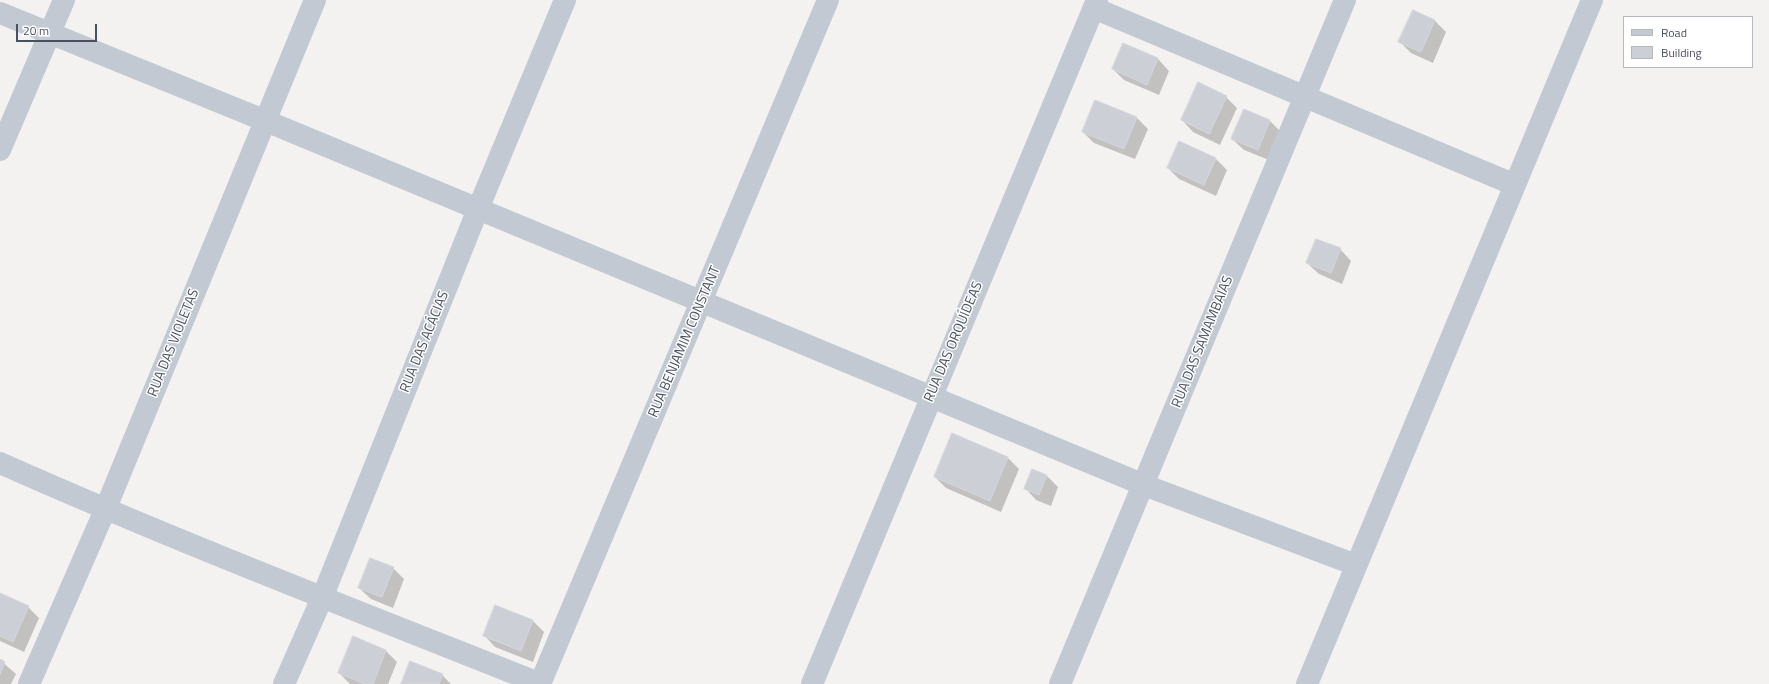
<!DOCTYPE html>
<html>
<head>
<meta charset="utf-8">
<style>
	body { margin:0 }
	#map { position:relative; width:1769px; height:684px; overflow:hidden; background:#f3f2f1; font-family:"Titillium Web",sans-serif }
	canvas { display:block }
	.legend { position:absolute; left:1623px; top:16px; width:130px; height:52px; box-sizing:border-box; background:#fff; border:1px solid #b6b9bf; margin:0; padding:5px 7px; list-style:none; font-size:12px; color:#49515f }
	.legend li { display:flex; align-items:center; gap:8px; height:20px }
	.legend b { width:20px; border:1px solid #b6b9bf }
	.scale { position:absolute; left:16px; top:24px; width:81px; height:18px; box-sizing:border-box; border:2px solid #49515f; border-top:0; padding-left:5px; font-size:12px; line-height:14px; white-space:nowrap; color:#49515f; -webkit-text-stroke:3px #fff; paint-order:stroke }
</style>
</head>
<body>
<div id="map">
<canvas width="1769" height="684"></canvas>
<ul class="legend">
<li><b style="height:5px;background:#c2c9d3"></b>Road</li>
<li><b style="height:11px;background:#cdcfd6"></b>Building</li>
</ul>
<div class="scale">20 m</div>
</div>
<script>
const ctx = document.querySelector('canvas').getContext('2d');
ctx.lineJoin = 'round';
function fill(path, color) { ctx.fillStyle = color; ctx.fill(path, 'evenodd'); }
function stroke(path, color, width, dash) { ctx.strokeStyle = color; ctx.lineWidth = width; ctx.lineCap = dash ? 'butt' : 'round'; ctx.setLineDash(dash || []); ctx.stroke(path); }
function write(font, color, halo, rows, align = 'center') {
  ctx.font = font + ' "Titillium Web",sans-serif'; ctx.lineWidth = 3; ctx.setLineDash([]); ctx.textBaseline = 'middle'; ctx.strokeStyle = halo; ctx.fillStyle = color; for (const [text, x, y, turn = 0] of rows) {
    ctx.save(); ctx.translate(x, y); ctx.rotate((+turn || 0) * Math.PI / 180); ctx.textAlign = isNaN(turn) ? turn : align; if (halo) ctx.strokeText(text, 0, 0); ctx.fillText(text, 0, 0); ctx.restore();
  }
}
const shadow = new Path2D(`
	M 1413,11 L 1435,21 L 1446,32 L 1433,63 L 1411,53 L 1400,42 Z
	M 1123,45 L 1158,59 L 1169,71 L 1159,95 L 1124,80 L 1113,69 Z
	M 1226,97 L 1237,108 L 1220,145 L 1193,132 L 1182,120 Z
	M 1136,117 L 1148,129 L 1135,159 L 1094,143 L 1083,132 Z
	M 1270,121 L 1281,132 L 1269,160 L 1244,150 L 1232,139 Z
	M 1180,143 L 1216,159 L 1227,170 L 1216,196 L 1179,179 L 1168,168 Z
	M 1340,249 L 1351,261 L 1342,284 L 1319,274 L 1307,263 Z
	M 1008,458 L 1019,469 L 1001,512 L 946,488 L 935,477 Z
	M 1033,470 L 1047,476 L 1058,487 L 1051,506 L 1036,500 L 1025,488 Z
	M 393,568 L 404,579 L 393,608 L 371,599 L 359,588 Z
	M 0,594 L 28,607 L 39,618 L 24,652 L 0,641 Z
	M 495,606 L 533,621 L 544,632 L 533,662 L 495,647 L 484,635 Z
	M 353,638 L 386,651 L 397,662 L 388,684 L 350,684 L 339,673 Z
	M 0,660 L 16,674 L 11,684 L 0,684 Z
	M 442,675 L 451,684 L 402,684 Z`);
const building = new Path2D(`
	M 1413,10 L 1435,20 L 1421,52 L 1398,42 Z
	M 1123,43 L 1158,58 L 1147,85 L 1112,69 Z
	M 1198,82 L 1227,96 L 1209,134 L 1181,120 Z
	M 1095,100 L 1137,117 L 1124,149 L 1082,132 Z
	M 1244,109 L 1270,120 L 1258,150 L 1231,139 Z
	M 1179,141 L 1216,158 L 1204,185 L 1167,168 Z
	M 1316,239 L 1341,248 L 1331,273 L 1306,263 Z
	M 952,433 L 1008,457 L 990,501 L 934,477 Z
	M 1032,469 L 1047,475 L 1039,495 L 1024,489 Z
	M 370,558 L 394,567 L 382,597 L 358,588 Z
	M 0,593 L 29,606 L 13,642 L 0,636 Z
	M 495,605 L 533,620 L 521,651 L 483,636 Z
	M 353,636 L 386,650 L 373,684 L 365,684 L 338,673 Z
	M 0,659 L 5,662 L 0,674 Z
	M 410,661 L 443,674 L 439,684 L 401,684 Z`);
const minor = new Path2D(`
	M 1094,8 L 1515,185
	M 0,13 L 266,121 L 1144,485 L 1356,565
	M 0,150 L 64,0
	M 0,463 C 178,542 360,612 541,684
	M 29,684 L 105,510 L 315,0
	M 284,684 L 322,598 L 478,209 L 565,0
	M 540,684 L 828,0
	M 812,684 L 1097,0
	M 1060,684 L 1345,0
	M 1307,684 L 1592,0`);
const streetNames = [
	["RUA DAS ACÁCIAS",425,342,-68],
	["RUA BENJAMIM CONSTANT",685,342,-67],
	["RUA DAS ORQUÍDEAS",954,342,-67],
	["RUA DAS SAMAMBAIAS",1203,342,-68],
	["RUA DAS VIOLETAS",174,343,-68]
];
fill(shadow, '#0003');
fill(building, '#cdcfd6');
stroke(building, '#d5d6dc', 1);
stroke(minor, '#c2c9d3', 22);
write('14px', '#49515f', '#fff', streetNames);
</script>
</body>
</html>
